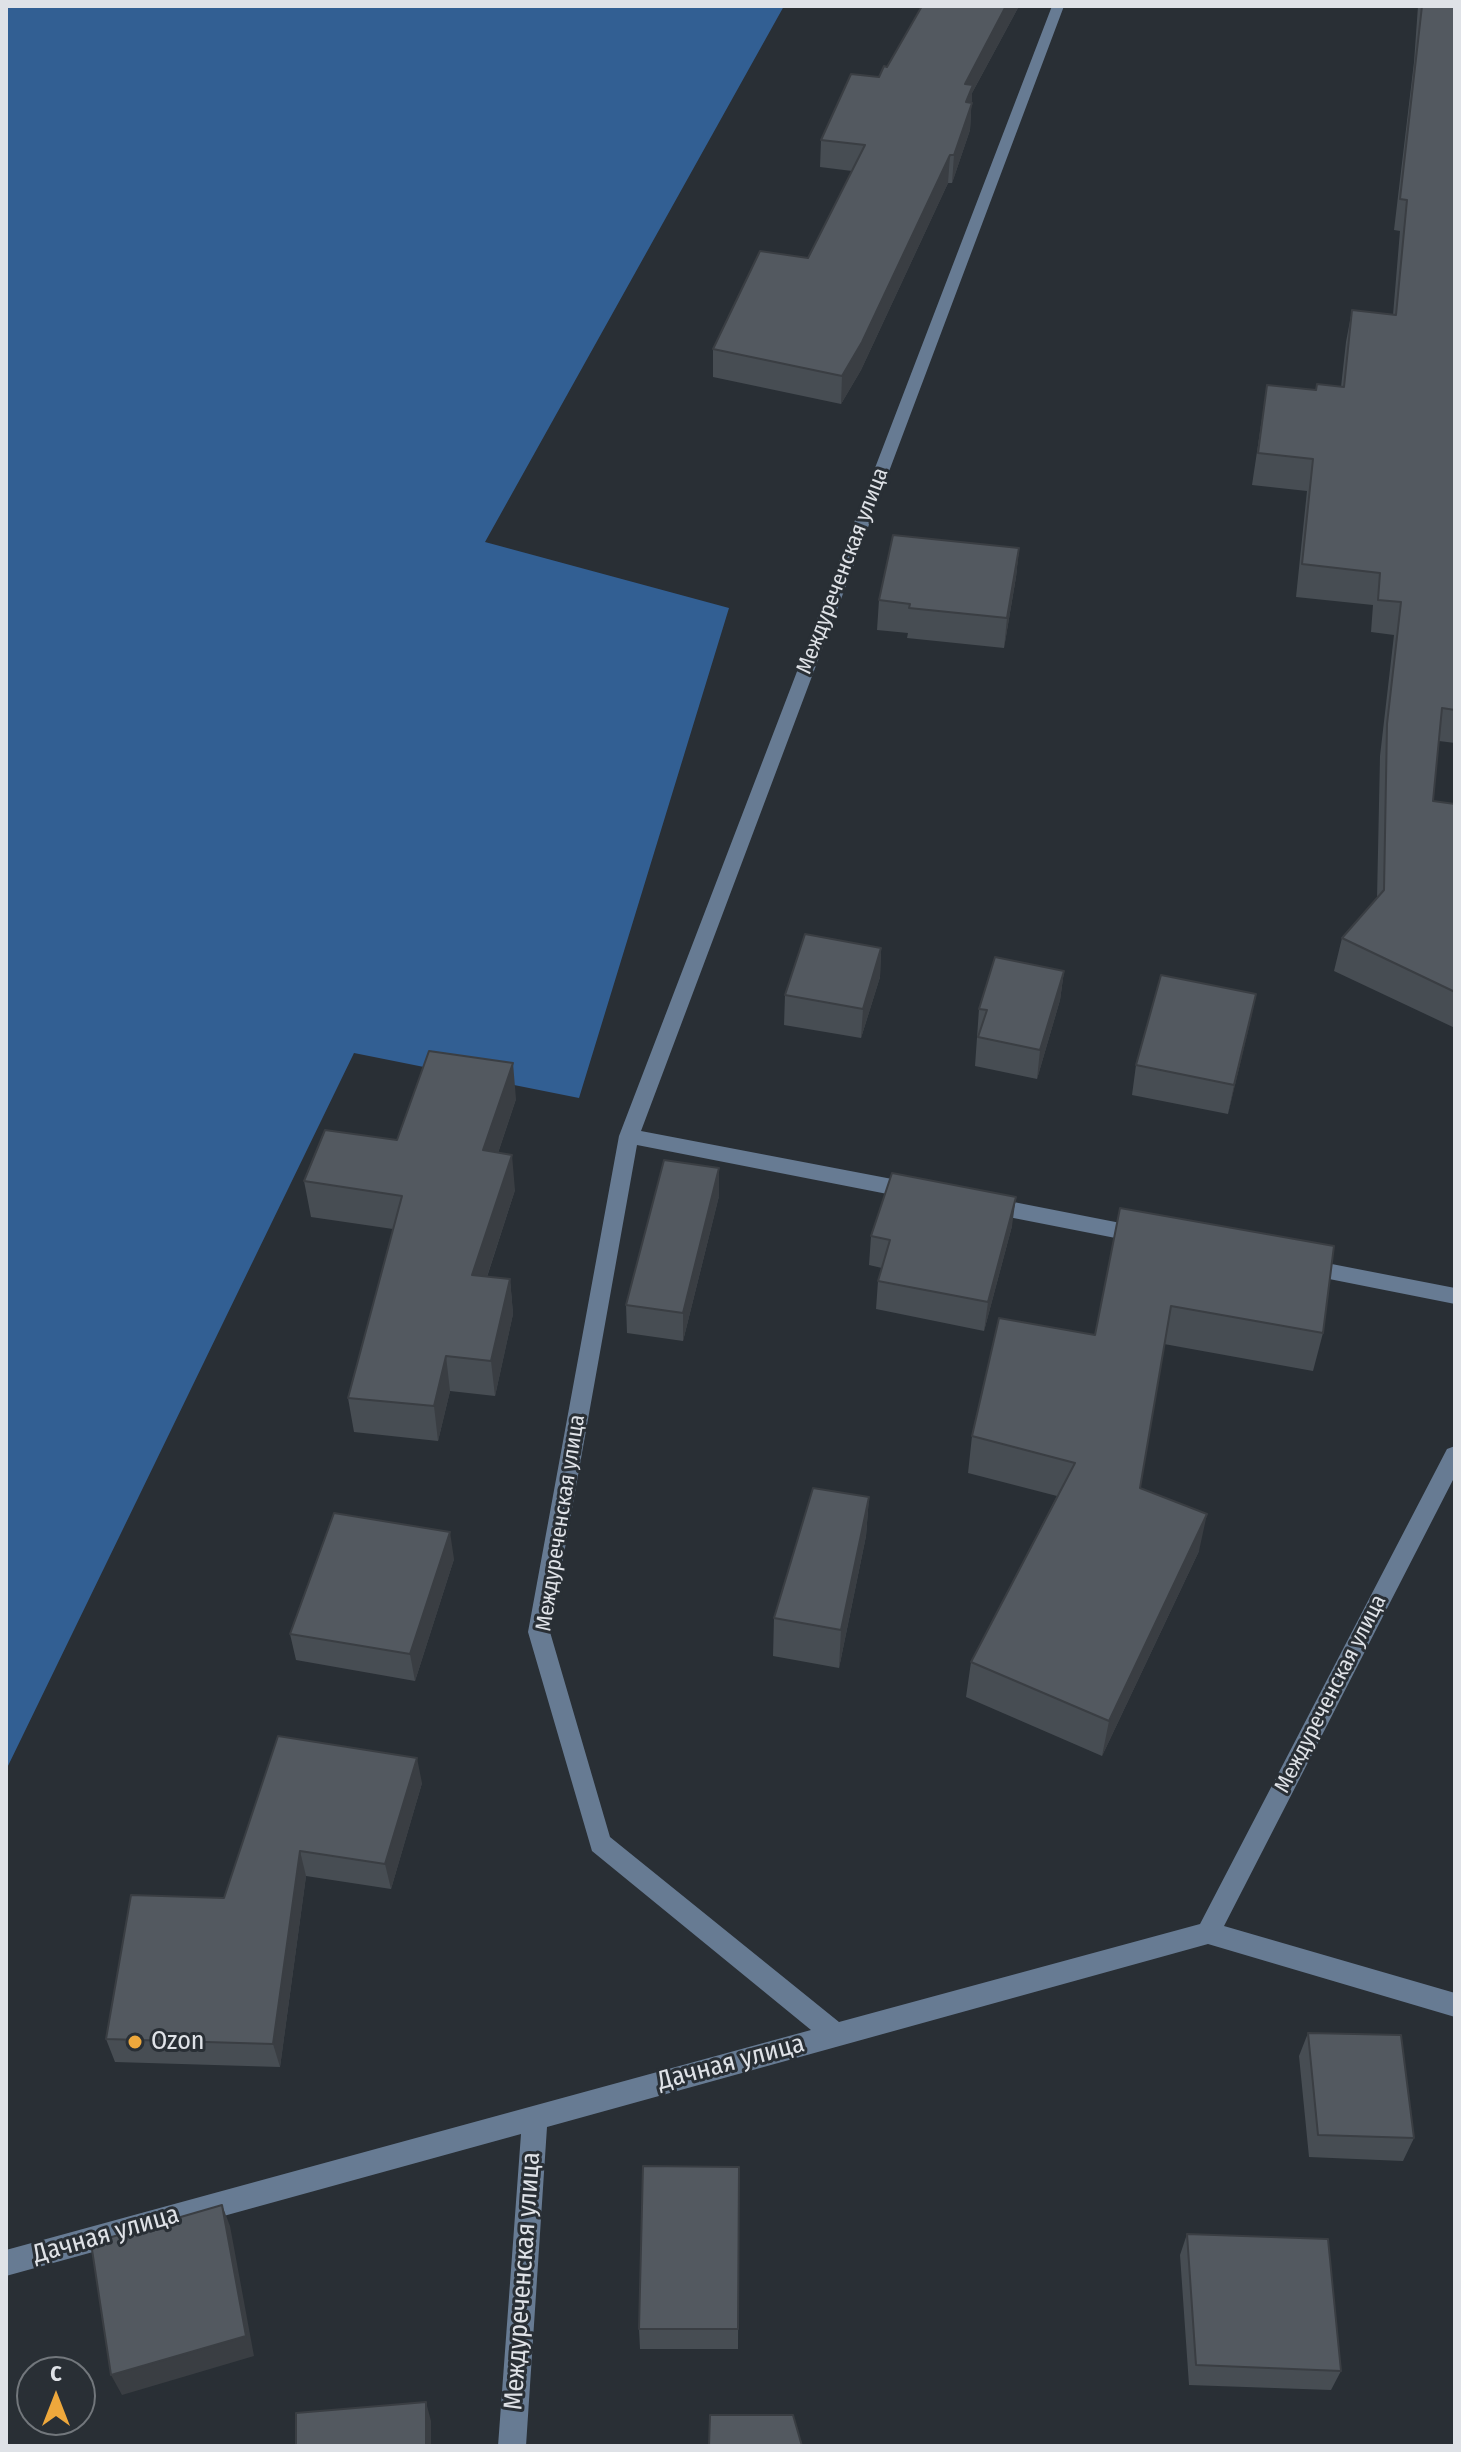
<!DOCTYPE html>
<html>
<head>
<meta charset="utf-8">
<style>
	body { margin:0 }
	#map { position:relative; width:1461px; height:2452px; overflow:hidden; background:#292f35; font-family:"Fira Sans Condensed",sans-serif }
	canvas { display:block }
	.frame { position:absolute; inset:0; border:8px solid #dfe2e7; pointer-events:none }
	.north { position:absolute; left:16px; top:2356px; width:80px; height:80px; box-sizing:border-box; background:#292f35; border:2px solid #72777c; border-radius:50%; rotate:0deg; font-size:22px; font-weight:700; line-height:32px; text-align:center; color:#dfe2e7 }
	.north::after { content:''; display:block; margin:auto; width:28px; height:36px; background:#eea83c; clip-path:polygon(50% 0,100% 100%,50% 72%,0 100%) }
</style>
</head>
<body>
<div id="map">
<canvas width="1461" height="2452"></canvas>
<div class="frame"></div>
<div class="north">С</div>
</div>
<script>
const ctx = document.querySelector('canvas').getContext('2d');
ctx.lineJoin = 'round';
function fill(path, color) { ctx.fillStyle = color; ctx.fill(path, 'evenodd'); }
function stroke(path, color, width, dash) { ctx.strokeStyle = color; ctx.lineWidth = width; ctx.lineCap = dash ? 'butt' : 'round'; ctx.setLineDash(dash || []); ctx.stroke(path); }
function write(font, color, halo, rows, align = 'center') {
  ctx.font = font + ' "Fira Sans Condensed",sans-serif'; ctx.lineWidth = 6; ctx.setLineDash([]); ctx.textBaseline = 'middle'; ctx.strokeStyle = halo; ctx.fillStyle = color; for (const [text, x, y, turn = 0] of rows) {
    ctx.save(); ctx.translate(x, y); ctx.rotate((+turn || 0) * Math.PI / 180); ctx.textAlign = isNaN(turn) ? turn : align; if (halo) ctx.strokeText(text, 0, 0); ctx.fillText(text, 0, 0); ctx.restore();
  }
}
const forest = new Path2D(`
	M 6,6 L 784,6 L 485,542 L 729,608 L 579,1098 L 354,1053 L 6,1770 Z`);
const minor = new Path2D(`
	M 1052,6 L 1064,6 L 641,1131 L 913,1183 L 920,1186 L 923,1191 L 920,1196 L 913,1199 L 637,1145 L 550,1632 L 610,1837 L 839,2022 L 1200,1924 L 1447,1449 L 1455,1446 L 1455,1476 L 1224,1926 L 1455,1993 L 1455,2017 L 1208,1944 L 547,2127 L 526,2446 L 498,2446 L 521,2134 L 6,2276 L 6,2250 L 811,2030 L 592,1851 L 528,1632 L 619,1136 Z
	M 988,1197 L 1141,1227 L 1148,1230 L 1151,1235 L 1148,1240 L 1141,1243 L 988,1213 L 981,1210 L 978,1205 L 981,1200 Z
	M 1306,1259 L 1455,1288 L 1455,1304 L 1299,1273 L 1296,1267 L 1299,1261 Z`);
const wall = new Path2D(`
	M 922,6 L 1019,6 L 972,93 L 970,130 L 952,183 L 948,183 L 861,370 L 841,404 L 713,377 L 713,349 L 808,258 L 852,171 L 820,167 L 821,140 L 887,67 Z
	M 1418,6 L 1455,6 L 1455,743 L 1439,741 L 1433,801 L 1455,804 L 1455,1028 L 1334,971 L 1342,938 L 1377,899 L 1380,756 L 1394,635 L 1371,632 L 1373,605 L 1296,597 L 1307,491 L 1252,485 L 1267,385 L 1316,390 L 1341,387 L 1346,342 L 1352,310 L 1393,315 L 1400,231 L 1394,230 L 1414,62 Z
	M 1019,548 L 1016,577 L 1004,648 L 907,638 L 908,633 L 877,630 L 879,600 Z
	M 881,948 L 880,977 L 861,1038 L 784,1025 L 785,995 Z
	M 1064,971 L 1060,1000 L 1037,1079 L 975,1066 L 979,1009 Z
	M 1256,994 L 1228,1114 L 1132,1095 L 1136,1065 Z
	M 516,1099 L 498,1153 L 515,1190 L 487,1277 L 510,1279 L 513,1314 L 495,1396 L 450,1391 L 438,1441 L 354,1432 L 348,1398 L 393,1229 L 311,1217 L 304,1181 L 397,1140 Z
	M 719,1196 L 683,1341 L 627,1333 L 626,1305 Z
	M 1120,1208 L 1323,1333 L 1313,1371 L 1164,1344 L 1140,1488 L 1199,1551 L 1102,1756 L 966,1697 L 971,1662 L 1057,1496 L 968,1473 L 972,1436 L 1095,1335 Z
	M 1012,1226 L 984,1331 L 876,1309 L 878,1281 L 882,1268 L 869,1265 L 871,1236 Z
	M 869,1497 L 866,1536 L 839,1668 L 773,1656 L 774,1618 Z
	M 454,1559 L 415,1681 L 296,1660 L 290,1634 Z
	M 278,1736 L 422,1783 L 391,1889 L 306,1876 L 280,2067 L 115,2062 L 106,2039 L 224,1898 Z
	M 1308,2033 L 1414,2138 L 1403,2161 L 1309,2157 L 1299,2056 Z
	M 739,2167 L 738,2349 L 640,2349 L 639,2329 Z
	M 1187,2234 L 1341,2371 L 1331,2390 L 1189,2385 L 1180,2255 Z`);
const shadedWall = new Path2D(`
	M 1006,6 L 1019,6 L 972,93 L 970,130 L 952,183 L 954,155 L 965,84 Z
	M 950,155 L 948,183 L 861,370 L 841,404 L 842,376 Z
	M 1019,548 L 1016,577 L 1004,648 L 1007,618 Z
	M 881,948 L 880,977 L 861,1038 L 863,1009 Z
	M 1064,971 L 1060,1000 L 1037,1079 L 1040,1050 Z
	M 1256,994 L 1250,1023 L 1228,1114 L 1234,1085 Z
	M 513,1063 L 516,1099 L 487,1186 L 483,1150 Z
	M 512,1155 L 515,1190 L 476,1310 L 472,1275 Z
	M 719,1168 L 719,1196 L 683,1341 L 683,1313 Z
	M 1016,1197 L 1012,1226 L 984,1331 L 988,1302 Z
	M 510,1279 L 513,1314 L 495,1396 L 491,1361 Z
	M 446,1356 L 450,1391 L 438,1441 L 434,1406 Z
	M 869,1497 L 866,1536 L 839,1668 L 841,1630 Z
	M 1207,1514 L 1199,1551 L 1102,1756 L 1109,1721 Z
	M 450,1532 L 454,1559 L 415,1681 L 410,1654 Z
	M 417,1758 L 422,1783 L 391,1889 L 385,1864 Z
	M 300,1851 L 306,1876 L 280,2067 L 273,2044 Z
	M 222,2205 L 230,2226 L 254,2356 L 122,2395 L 111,2375 Z
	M 426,2402 L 431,2421 L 431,2446 L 426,2446 Z`);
const building = new Path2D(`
	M 922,6 L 1006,6 L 965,84 L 973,85 L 966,102 L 972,103 L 954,155 L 950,155 L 862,342 L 842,376 L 713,349 L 760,251 L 808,258 L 865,145 L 821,140 L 851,74 L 879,77 L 884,66 L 887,67 Z
	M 1422,6 L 1455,6 L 1455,710 L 1442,708 L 1433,801 L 1455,804 L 1455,992 L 1342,938 L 1384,890 L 1387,724 L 1401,602 L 1378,600 L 1380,573 L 1302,564 L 1313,459 L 1258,453 L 1267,385 L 1316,390 L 1317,384 L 1344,387 L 1352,310 L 1396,315 L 1407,200 L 1400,199 Z
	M 893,535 L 1019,548 L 1007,618 L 909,608 L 910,604 L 879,600 Z
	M 805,934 L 881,948 L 863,1009 L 785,995 Z
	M 995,957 L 1064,971 L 1040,1050 L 978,1037 L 987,1010 L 979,1009 Z
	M 1161,975 L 1256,994 L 1234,1085 L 1136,1065 Z
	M 429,1051 L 513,1063 L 483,1150 L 512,1155 L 472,1275 L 510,1279 L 491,1361 L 446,1356 L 434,1406 L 348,1398 L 402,1196 L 304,1181 L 325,1130 L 397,1140 Z
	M 664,1160 L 719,1168 L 683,1313 L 626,1305 Z
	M 892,1173 L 1016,1197 L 988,1302 L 878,1281 L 890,1240 L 871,1236 Z
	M 1120,1208 L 1334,1246 L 1323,1333 L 1171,1306 L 1140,1488 L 1207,1514 L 1109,1721 L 971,1662 L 1075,1463 L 972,1436 L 999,1318 L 1095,1335 Z
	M 813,1488 L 869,1497 L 841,1630 L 774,1618 Z
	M 334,1513 L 450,1532 L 410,1654 L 290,1634 Z
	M 278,1736 L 417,1758 L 385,1864 L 300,1851 L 273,2044 L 106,2039 L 131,1895 L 224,1898 Z
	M 1308,2033 L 1401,2035 L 1414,2138 L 1318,2135 Z
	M 643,2166 L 739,2167 L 738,2329 L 639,2329 Z
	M 222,2205 L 246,2336 L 111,2375 L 91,2243 Z
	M 1187,2234 L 1328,2239 L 1341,2371 L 1196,2365 Z
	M 426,2402 L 426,2446 L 296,2446 L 296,2413 Z
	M 710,2415 L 793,2415 L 802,2446 L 709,2446 Z`);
const markers = [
	[135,2042,8,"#eea83c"]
];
const streetNames = [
	["Междуреченская улица",843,571,-69],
	["Междуреченская улица",561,1523,-81],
	["Междуреченская улица",1331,1694,-63]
];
const nearPoinames = [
	["Ozon",151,2042]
];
const nearStreetnames = [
	["Дачная улица",731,2063,-15],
	["Дачная улица",106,2235,-16],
	["Междуреченская улица",523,2281,-86]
];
fill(forest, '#325f93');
fill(minor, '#677b93');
fill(wall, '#474d53');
fill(shadedWall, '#3a3e43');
fill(building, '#535960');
stroke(building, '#3a3e43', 2);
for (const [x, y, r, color] of markers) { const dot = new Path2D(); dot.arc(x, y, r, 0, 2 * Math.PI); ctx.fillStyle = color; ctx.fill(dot); stroke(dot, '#292f35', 3); }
write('22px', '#dfe2e7', '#292f35', streetNames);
write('26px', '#dfe2e7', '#292f35', nearPoinames, 'left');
write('26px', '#dfe2e7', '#292f35', nearStreetnames);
</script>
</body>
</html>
